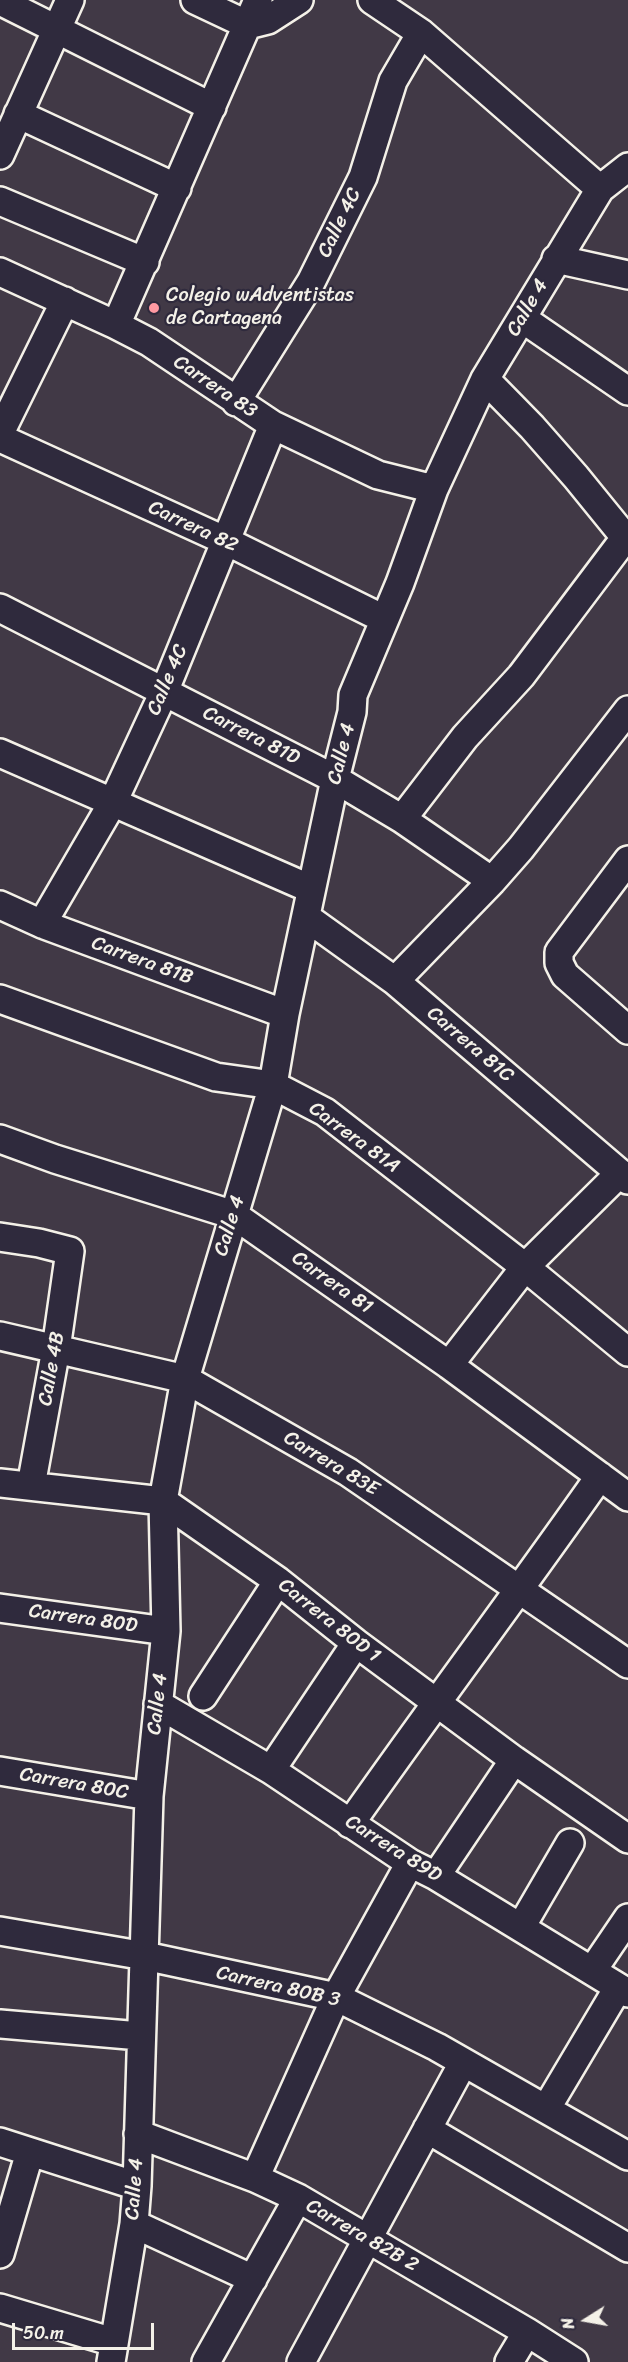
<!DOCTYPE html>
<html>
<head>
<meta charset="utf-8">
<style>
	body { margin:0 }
	#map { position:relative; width:628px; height:2362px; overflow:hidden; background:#413946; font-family:Sriracha,sans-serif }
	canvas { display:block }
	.north { position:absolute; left:556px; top:2290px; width:60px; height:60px; -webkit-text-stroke:4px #2f2a3d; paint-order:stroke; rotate:259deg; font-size:16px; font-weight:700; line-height:24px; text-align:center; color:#f4f1e8 }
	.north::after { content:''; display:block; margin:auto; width:21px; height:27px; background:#f4f1e8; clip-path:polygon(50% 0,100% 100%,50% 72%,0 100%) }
	.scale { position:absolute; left:12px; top:2323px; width:142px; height:27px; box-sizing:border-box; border:3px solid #f4f1e8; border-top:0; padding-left:8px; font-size:18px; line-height:21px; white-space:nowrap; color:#f4f1e8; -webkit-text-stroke:4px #2f2a3d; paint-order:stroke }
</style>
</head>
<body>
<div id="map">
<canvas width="628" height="2362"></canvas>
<div class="north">N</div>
<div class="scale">50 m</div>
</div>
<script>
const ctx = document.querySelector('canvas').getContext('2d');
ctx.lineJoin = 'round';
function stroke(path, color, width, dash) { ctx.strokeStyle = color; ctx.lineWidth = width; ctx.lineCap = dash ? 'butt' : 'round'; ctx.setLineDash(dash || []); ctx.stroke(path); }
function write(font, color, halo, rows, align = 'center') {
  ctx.font = font + ' Sriracha,sans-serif'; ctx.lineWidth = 4.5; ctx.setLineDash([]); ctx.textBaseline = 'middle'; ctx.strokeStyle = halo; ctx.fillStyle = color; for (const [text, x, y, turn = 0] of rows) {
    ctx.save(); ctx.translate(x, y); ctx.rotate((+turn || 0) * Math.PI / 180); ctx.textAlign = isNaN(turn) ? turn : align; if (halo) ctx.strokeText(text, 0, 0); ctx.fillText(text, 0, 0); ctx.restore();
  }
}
const minor = new Path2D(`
	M 195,0 L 248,25 L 268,20 L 299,0
	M 372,0 L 421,33 L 600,189
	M 0,1 L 212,107
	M 18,114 L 177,188
	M 0,155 L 70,0
	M 0,201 L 145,262
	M 556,259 L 628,275
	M 0,272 L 116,325 L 149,342 L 273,425 L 378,475 L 434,489
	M 523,319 L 628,391
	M 116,325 L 258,0
	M 485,379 L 532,427 L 576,477 L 628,541
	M 236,402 L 311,282 L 363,177 L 393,81 L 421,33
	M 0,433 L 65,301
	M 0,438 L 226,541 L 384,619
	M 0,608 L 335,779 L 402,819 L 492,881
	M 0,753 L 311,889
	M 402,819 L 465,737 L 521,676 L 625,538
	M 628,860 L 559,952 L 559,963 L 565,975 L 628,1030
	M 0,905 L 42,924 L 285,1014
	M 306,917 L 395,981 L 628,1180
	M 42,924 L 113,802 L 164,692 L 273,425
	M 395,981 L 492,881 L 521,848 L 628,710
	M 0,999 L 216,1077 L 273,1085 L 325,1112 L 525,1267 L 628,1352
	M 0,1139 L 55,1159 L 234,1215 L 449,1365 L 628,1497
	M 0,1237 L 39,1243 L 70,1251 L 56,1349 L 31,1486
	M 0,1336 L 185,1379 L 348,1472 L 628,1664
	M 449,1365 L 525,1267 L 620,1173
	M 0,1483 L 163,1501 L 278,1581 L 356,1643 L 514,1760 L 628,1839
	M 0,1608 L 166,1631
	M 203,1696 L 278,1581
	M 158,1704 L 271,1770 L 410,1863 L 436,1876 L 628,1993
	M 271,1770 L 356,1643
	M 0,1771 L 149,1796
	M 350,1824 C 432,1707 518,1593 600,1476
	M 436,1876 L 514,1760
	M 521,1927 L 570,1843
	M 0,1931 L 145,1956 L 336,1997 L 437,2047 L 628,2156
	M 592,1971 L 628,1918
	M 0,2024 L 140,2036
	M 546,2109 L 618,1988
	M 427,2129 L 628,2248
	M 138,2134 L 255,2178 L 298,2198 L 527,2332 L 574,2362
	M 0,2142 L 137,2186
	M 255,2178 L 336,1997 L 410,1863
	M 134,2224 L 253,2279
	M 0,2254 L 30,2152
	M 0,2308 L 113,2342
	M 111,2362 L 134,2224 L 137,2186 L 149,1796 L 166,1631 L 163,1501 L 185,1379 L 273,1085 L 285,1014 L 335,779 L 352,712 L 353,695 L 400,583 L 434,489 L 485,379 L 600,189 L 628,167
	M 206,2362 L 298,2198
	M 301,2362 L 463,2063
	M 509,2362 L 527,2332`);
const markers = [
	[154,308,6,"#ff9aa2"]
];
const streetNames = [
	["Calle 4C",340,223,-64],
	["Calle 4",528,308,-60],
	["Carrera 83",215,387,34],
	["Carrera 82",193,527,25],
	["Calle 4C",168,680,-67],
	["Carrera 81D",251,736,27],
	["Calle 4",342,754,-76],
	["Carrera 81B",142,961,20],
	["Carrera 81C",470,1045,40],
	["Carrera 81A",354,1138,36],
	["Calle 4",230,1226,-73],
	["Carrera 81",332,1283,35],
	["Calle 4B",52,1369,-80],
	["Carrera 83E",331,1464,31],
	["Carrera 80D",83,1619,8],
	["Carrera 80D 1",329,1621,38],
	["Calle 4",158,1704,-84],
	["Carrera 80C",74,1784,10],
	["Carrera 89D",393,1849,32],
	["Carrera 80B 3",278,1987,13],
	["Calle 4",135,2189,-86],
	["Carrera 82B 2",362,2236,30]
];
const poiNames = [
	["Colegio wAdventistas",166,296],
	["de Cartagena",166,319]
];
stroke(minor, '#f4f1e8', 32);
stroke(minor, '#2f2a3d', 27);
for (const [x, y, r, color] of markers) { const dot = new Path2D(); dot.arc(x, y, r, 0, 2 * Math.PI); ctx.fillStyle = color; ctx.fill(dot); stroke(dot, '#2f2a3d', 2); }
write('20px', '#f4f1e8', '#2f2a3d', streetNames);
write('20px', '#f4f1e8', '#2f2a3d', poiNames, 'left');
</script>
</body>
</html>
